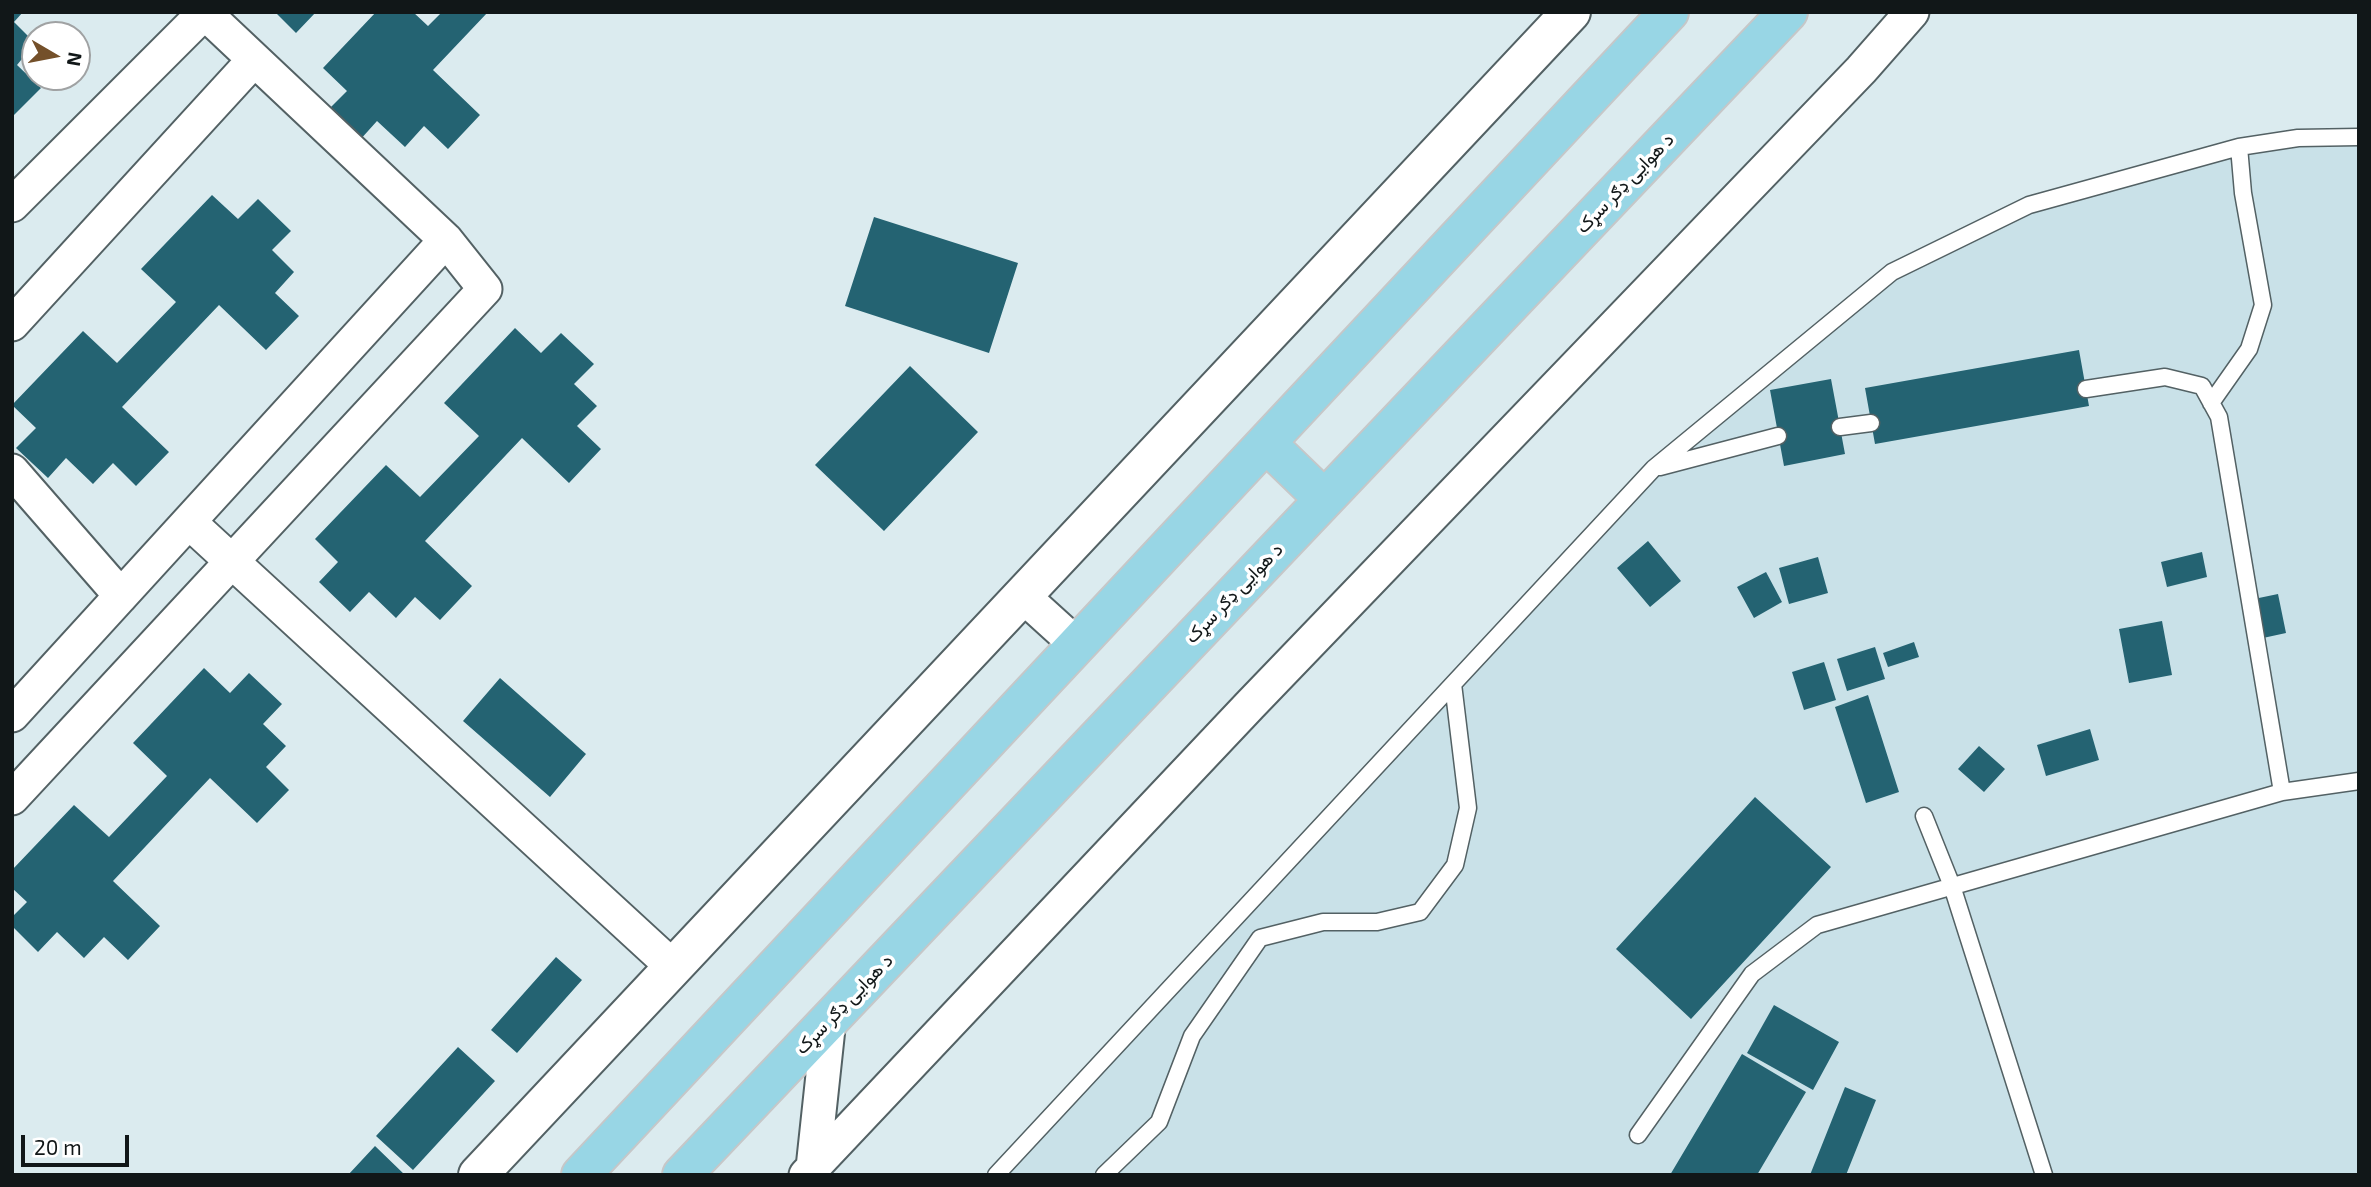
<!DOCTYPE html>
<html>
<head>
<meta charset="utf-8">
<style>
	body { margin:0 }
	#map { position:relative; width:2371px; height:1187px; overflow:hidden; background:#dbebef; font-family:"Exo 2",sans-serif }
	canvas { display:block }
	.frame { position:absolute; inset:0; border:14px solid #111718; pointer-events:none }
	.north { position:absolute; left:21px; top:21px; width:70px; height:70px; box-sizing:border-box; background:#fff; border:2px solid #a0a2a3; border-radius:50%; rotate:100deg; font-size:19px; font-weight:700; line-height:28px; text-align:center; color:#111718 }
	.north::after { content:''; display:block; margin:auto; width:24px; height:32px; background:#74502a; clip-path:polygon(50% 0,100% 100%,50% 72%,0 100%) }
	.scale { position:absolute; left:21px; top:1135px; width:108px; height:32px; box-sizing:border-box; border:4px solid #111718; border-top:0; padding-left:9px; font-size:21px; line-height:24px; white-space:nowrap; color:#111718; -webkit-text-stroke:5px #fff; paint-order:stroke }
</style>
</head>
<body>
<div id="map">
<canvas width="2371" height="1187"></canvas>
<div class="frame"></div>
<div class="north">N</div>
<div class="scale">20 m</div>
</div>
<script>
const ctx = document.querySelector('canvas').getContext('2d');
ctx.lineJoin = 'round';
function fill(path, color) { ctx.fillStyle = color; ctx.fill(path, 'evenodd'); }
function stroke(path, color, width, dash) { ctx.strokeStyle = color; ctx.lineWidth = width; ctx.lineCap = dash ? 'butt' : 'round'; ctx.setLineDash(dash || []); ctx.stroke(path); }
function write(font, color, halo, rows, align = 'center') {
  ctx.font = font + ' "Exo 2",Vazirmatn,sans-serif'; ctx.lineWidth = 7; ctx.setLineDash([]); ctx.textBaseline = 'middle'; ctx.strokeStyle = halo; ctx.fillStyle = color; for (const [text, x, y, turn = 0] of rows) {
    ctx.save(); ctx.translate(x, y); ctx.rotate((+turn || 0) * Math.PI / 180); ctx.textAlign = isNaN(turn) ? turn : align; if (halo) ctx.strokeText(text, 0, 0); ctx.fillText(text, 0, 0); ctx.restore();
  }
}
const built = new Path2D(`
	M 2359,137 L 2359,1175 L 996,1175 L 1654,468 L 1892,272 L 2029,205 L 2239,147 Z`);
const building = new Path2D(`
	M 12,12 L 23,12 L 14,22 L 35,43 L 17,65 L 41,88 L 12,117 Z
	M 275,12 L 316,12 L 296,33 Z
	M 376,12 L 413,12 L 428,26 L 442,12 L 488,12 L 433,70 L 480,115 L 448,149 L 424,126 L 405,147 L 377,121 L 359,141 L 327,111 L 347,91 L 323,68 Z
	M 212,195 L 238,219 L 258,199 L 291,231 L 272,250 L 294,272 L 275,293 L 299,316 L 266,350 L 219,305 L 122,407 L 169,452 L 136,486 L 113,463 L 93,484 L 66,458 L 48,478 L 16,448 L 36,428 L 12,405 L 83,331 L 117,363 L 176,302 L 141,269 Z
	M 874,217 L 1018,263 L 989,353 L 845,306 Z
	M 515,328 L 541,353 L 561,333 L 594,364 L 574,384 L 597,406 L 577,426 L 601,449 L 569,483 L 522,438 L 425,541 L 472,586 L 440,620 L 415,597 L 396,618 L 369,592 L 350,612 L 319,582 L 338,562 L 315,539 L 386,465 L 420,497 L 479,436 L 444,403 Z
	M 2079,350 L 2089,406 L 1875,444 L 1865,388 Z
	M 910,366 L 978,432 L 884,531 L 815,465 Z
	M 1831,379 L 1845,454 L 1784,466 L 1770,390 Z
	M 1648,541 L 1681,581 L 1650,607 L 1617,568 Z
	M 2202,552 L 2207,577 L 2167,587 L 2161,562 Z
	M 1818,557 L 1828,593 L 1789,604 L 1779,568 Z
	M 1766,572 L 1782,602 L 1754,618 L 1737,587 Z
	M 2278,594 L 2286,633 L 2263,638 L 2254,599 Z
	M 2162,621 L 2172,675 L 2129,683 L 2119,629 Z
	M 1914,642 L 1919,657 L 1888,667 L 1883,653 Z
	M 1875,647 L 1885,679 L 1847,691 L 1837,659 Z
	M 1824,662 L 1836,700 L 1804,710 L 1792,672 Z
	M 204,668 L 230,693 L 249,673 L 282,704 L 263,724 L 286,746 L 266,767 L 289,790 L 257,823 L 210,778 L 113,881 L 160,926 L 128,960 L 104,937 L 84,958 L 57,932 L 38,952 L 12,926 L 12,917 L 27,902 L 12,888 L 12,870 L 74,805 L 109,837 L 167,776 L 133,743 Z
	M 500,678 L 586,754 L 550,797 L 463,721 Z
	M 1868,695 L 1899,792 L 1866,803 L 1835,707 Z
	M 2090,729 L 2099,760 L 2046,776 L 2037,745 Z
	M 1979,746 L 2005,769 L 1984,792 L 1958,769 Z
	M 1755,797 L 1831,867 L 1691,1019 L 1616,949 Z
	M 556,957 L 582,980 L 517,1053 L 491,1030 Z
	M 1774,1005 L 1839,1042 L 1813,1090 L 1747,1053 Z
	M 458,1047 L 495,1081 L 413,1170 L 376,1136 Z
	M 1742,1054 L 1806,1092 L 1757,1175 L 1670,1175 Z
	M 1845,1087 L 1876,1100 L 1846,1175 L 1810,1175 Z
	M 375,1146 L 405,1175 L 348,1175 Z`);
const service = new Path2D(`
	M 2086,389 L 2165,377 L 2202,386 L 2219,417 L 2282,792
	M 2211,403 L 2249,349 L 2263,305 L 2243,193 L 2239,147
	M 1840,427 L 1871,423
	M 1660,467 L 1778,436
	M 1924,816 L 1952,886 L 2044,1175
	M 1638,1135 L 1752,974 L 1817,925 L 2282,792 L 2359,781
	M 996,1175 L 1654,468 L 1892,272 L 2029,205 L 2239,147 L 2298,138 L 2359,137
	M 1104,1175 L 1159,1122 L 1192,1036 L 1260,938 L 1323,922 L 1377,922 L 1420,912 L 1455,865 L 1468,808 L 1453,684`);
const minor = new Path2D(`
	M 12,205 L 204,13
	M 12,324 L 253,61
	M 12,471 L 121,596
	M 189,522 L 673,967
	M 1023,596 L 1077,645
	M 12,715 L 446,240
	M 12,798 L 485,289 L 446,240 L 204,12
	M 813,1168 L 829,1019
	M 806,1175 L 1250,705 L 1861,70 L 1912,12`);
const tertiary = new Path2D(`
	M 478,1175 L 1571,12`);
const primary = new Path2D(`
	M 1266,443 L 1324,499
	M 581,1175 L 1669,12
	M 682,1175 L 1788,12`);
const streetNames = [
	["د هوایی ډګر سړک",1625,183,-46],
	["د هوایی ډګر سړک",1234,593,-46],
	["د هوایی ډګر سړک",844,1004,-46]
];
fill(built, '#c9e1e8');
fill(building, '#246372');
stroke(service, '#536164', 19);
stroke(minor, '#536164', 37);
stroke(tertiary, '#536164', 42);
stroke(primary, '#c6c7c8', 42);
stroke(service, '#fff', 16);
stroke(minor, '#fff', 33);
stroke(tertiary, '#fff', 38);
stroke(primary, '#98d6e5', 38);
write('19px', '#111718', '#fff', streetNames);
</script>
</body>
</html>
